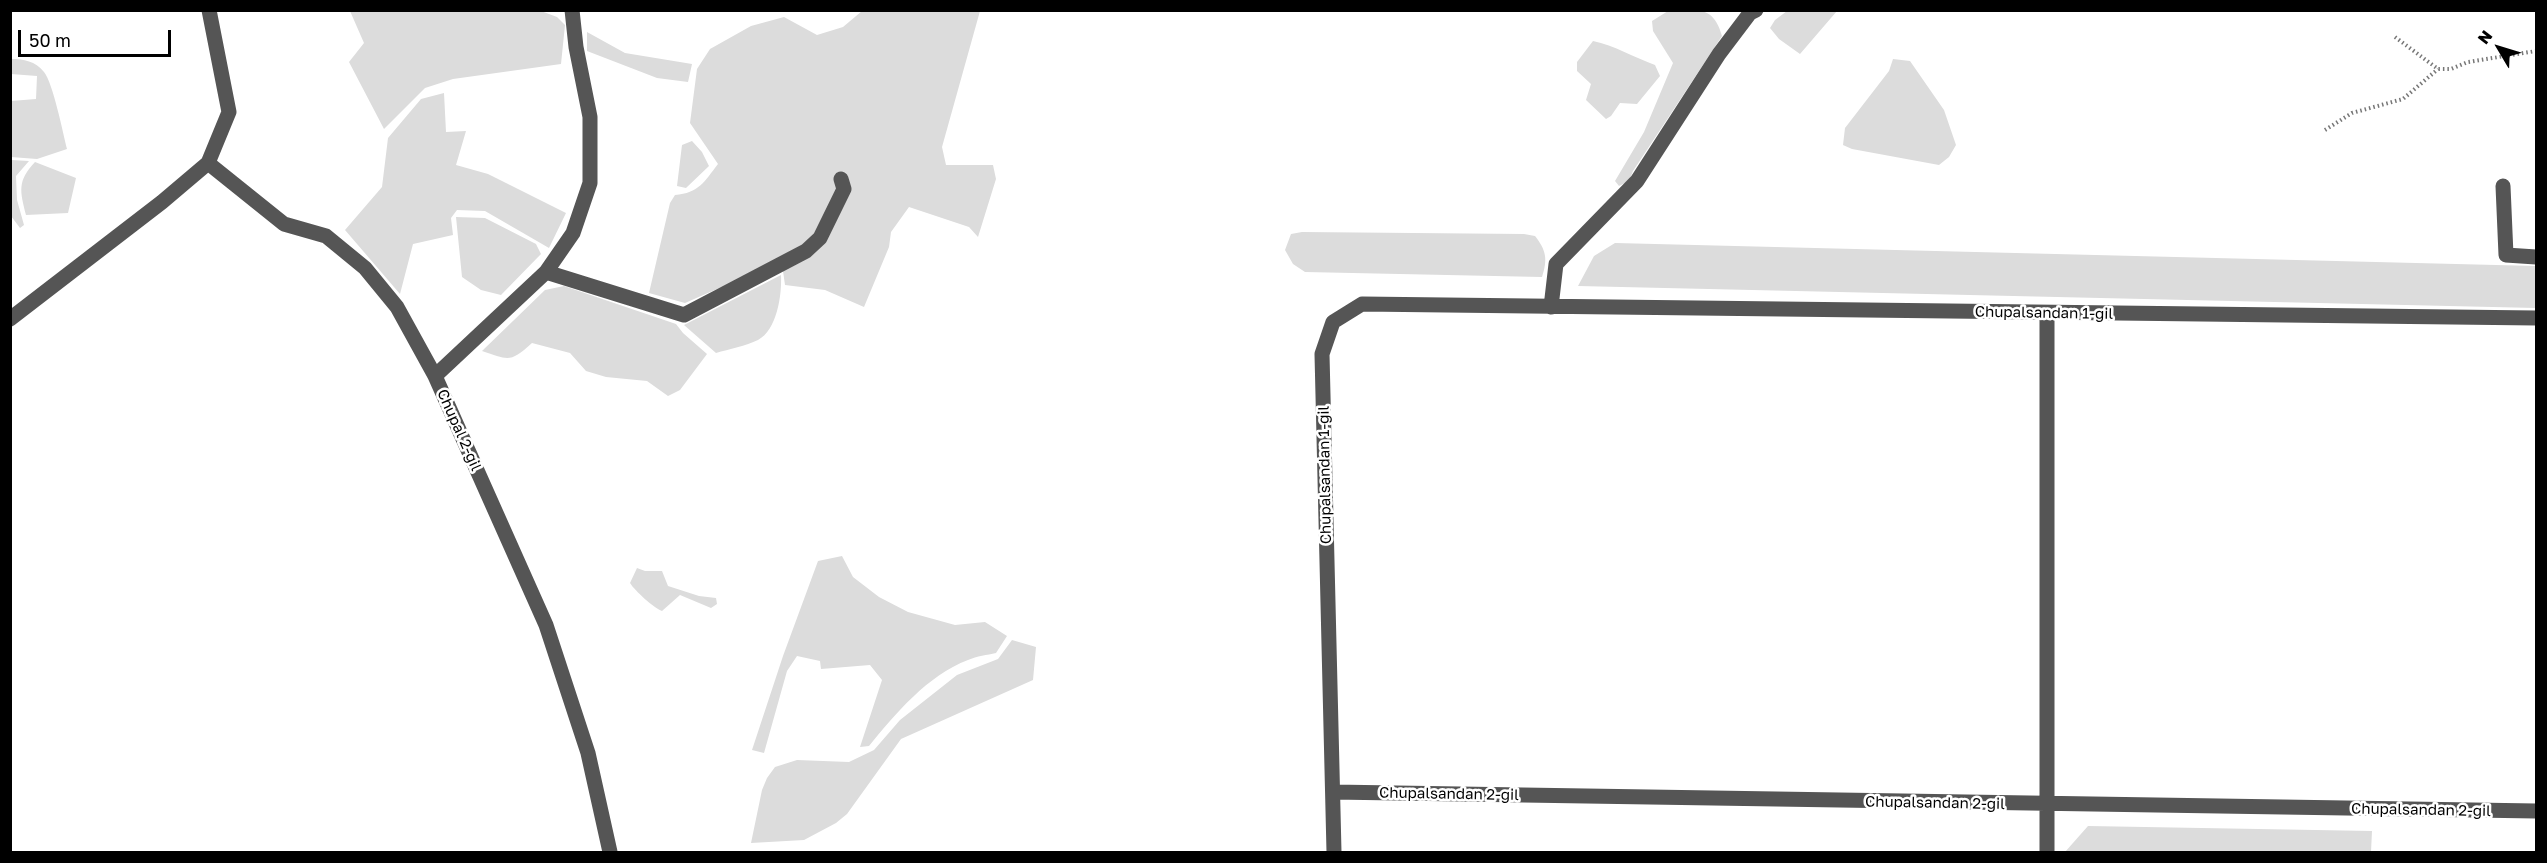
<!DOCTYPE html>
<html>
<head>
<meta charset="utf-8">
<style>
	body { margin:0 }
	#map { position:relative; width:2547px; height:863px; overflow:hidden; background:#fff; font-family:"Golos Text",sans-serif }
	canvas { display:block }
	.frame { position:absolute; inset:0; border:12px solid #000; pointer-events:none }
	.north { position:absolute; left:2469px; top:18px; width:60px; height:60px; -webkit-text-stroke:4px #fff; paint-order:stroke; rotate:308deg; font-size:16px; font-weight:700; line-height:24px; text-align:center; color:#000 }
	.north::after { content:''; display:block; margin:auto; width:21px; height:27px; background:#000; clip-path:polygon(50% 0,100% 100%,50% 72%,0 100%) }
	.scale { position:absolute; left:18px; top:30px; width:153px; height:27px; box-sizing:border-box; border:3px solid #000; border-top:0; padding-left:8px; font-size:18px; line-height:21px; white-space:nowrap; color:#000; -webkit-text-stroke:4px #fff; paint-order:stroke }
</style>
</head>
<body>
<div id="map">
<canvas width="2547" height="863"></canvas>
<div class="frame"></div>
<div class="north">N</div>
<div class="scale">50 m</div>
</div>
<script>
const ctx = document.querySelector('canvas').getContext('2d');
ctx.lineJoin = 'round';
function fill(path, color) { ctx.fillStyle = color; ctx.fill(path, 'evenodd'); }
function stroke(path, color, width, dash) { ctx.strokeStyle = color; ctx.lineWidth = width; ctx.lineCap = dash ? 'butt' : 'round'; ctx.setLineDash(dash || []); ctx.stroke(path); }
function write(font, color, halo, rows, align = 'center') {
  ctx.font = font + ' "Golos Text",sans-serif'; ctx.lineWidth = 5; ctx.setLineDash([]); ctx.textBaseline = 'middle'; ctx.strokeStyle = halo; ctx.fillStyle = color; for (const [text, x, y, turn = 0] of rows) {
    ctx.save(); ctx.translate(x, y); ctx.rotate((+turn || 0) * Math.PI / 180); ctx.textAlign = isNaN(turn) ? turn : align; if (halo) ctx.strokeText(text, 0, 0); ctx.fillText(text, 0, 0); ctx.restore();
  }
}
const green = new Path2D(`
	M 350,11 L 541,11 L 557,17 L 565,25 L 561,64 L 453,79 L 425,88 L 384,129 L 349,62 L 364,43 Z
	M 862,11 L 980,11 L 942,147 L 946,165 L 993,165 L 996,179 L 978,237 L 969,227 L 909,207 L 891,232 L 889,247 L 864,307 L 825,290 L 785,285 L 783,271 L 774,264 L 685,303 L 649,293 L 670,203 L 675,195 C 699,193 704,182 718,164 L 690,123 L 697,69 L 710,49 L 751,26 L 784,17 L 817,35 L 843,27 Z
	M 1668,11 C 1695,11 1713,3 1722,36 L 1633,171 L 1629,181 L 1619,186 L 1615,181 L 1644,132 L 1673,63 L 1653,31 L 1652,21 Z
	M 1787,11 L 1787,10 L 1837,11 L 1800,54 L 1779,39 L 1770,28 L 1775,20 Z
	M 587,32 L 625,53 L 692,64 L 688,82 L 657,78 L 587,51 Z
	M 1593,41 C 1614,45 1635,58 1655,65 L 1660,76 L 1637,104 L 1620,103 L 1611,116 L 1606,119 L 1586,100 L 1591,84 L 1577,71 L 1577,62 Z
	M 11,59 C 24,59 35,61 44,72 C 53,83 63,133 67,149 L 37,159 L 11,157 L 11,101 L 36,99 L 37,76 L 11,74 Z
	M 1893,59 L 1910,61 L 1944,110 L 1956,145 L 1949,157 L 1939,165 L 1852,149 L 1843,145 L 1845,128 L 1889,71 Z
	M 444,93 L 446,132 L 466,131 L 456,165 L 488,174 L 566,213 L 549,248 L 485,211 L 457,210 L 451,218 L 453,235 L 413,244 L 400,294 L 345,230 L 382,187 L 388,138 L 421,99 Z
	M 692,141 L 702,152 L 709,166 L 686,188 L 677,186 L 682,145 Z
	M 11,160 L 29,161 L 16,176 L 17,200 L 24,225 L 20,228 L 11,216 Z
	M 35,162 L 76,178 L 68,213 L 26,215 C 20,191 17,181 35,162 Z
	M 456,217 L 485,218 L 536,244 L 541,254 L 501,295 L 481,290 L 462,277 Z
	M 1302,232 L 1524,234 L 1535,236 C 1546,250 1548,259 1542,277 L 1305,272 L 1293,264 L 1285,250 L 1291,234 Z
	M 1615,243 L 2536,266 L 2536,308 L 1578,286 L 1594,256 Z
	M 781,275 C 782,295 777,330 758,340 C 746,346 729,349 716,353 L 684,325 Z
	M 564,286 L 676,324 L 683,333 L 707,354 L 680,390 L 668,396 L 647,381 L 606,377 L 586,371 L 570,353 L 532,343 C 510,363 509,360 482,351 L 545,290 Z
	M 842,556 L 853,577 L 879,597 L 908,612 L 955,625 L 985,622 L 1007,636 L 996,653 C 987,655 977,656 968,660 C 928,675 895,714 869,746 L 860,747 L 882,680 L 870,665 L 821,669 L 820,661 L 797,656 L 787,671 L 764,753 L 752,750 L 783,656 L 818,561 Z
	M 637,568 L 645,571 L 662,571 L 668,586 L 699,596 L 716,598 L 717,604 L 711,608 L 680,595 L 662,611 C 654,608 635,591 630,583 Z
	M 1012,640 L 1036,647 L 1033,680 L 901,739 L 847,814 L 836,823 L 804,840 L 751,843 L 762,790 L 767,778 L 775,767 L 797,760 L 849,762 L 874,750 L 900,720 L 957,675 L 998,659 Z
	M 2088,826 L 2372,831 L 2371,852 L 2065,852 Z`);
const path = new Path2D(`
	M 2395,37 L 2438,69 L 2451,69 L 2468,62 L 2536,51
	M 2325,130 L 2352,113 L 2403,99 L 2438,69`);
const minor = new Path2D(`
	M 572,10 L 576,47 L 590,117 L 590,183 L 573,233 L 546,272 L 435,376 L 546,625 L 588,753 L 610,852
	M 208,163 L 284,224 L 326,236 L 365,268 L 397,307 L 435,376
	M 2503,186 L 2506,255 L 2536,257
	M 546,272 L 684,315 L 806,251 L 820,238 L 844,189 L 841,179
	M 1551,307 L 1556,264 L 1637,181 L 1719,54 L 1750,13 L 1756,10
	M 2047,313 L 2047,852
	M 10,319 L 162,202 L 208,163 L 229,112 L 209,10
	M 1333,792 L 2536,811
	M 1334,852 L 1322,354 L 1333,322 L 1362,304 L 2536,318`);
const streetNames = [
	["Chupalsandan 1-gil",2044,313,1],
	["Chupal 2-gil",459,430,66],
	["Chupalsandan 1-gil",1325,475,-91],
	["Chupalsandan 2-gil",1449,794,1],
	["Chupalsandan 2-gil",1935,803,1],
	["Chupalsandan 2-gil",2421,810,1]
];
fill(green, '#dcdcdc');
stroke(path, '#777', 4, [1.5, 3]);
stroke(minor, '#555', 15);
write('15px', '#000', '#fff', streetNames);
</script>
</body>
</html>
